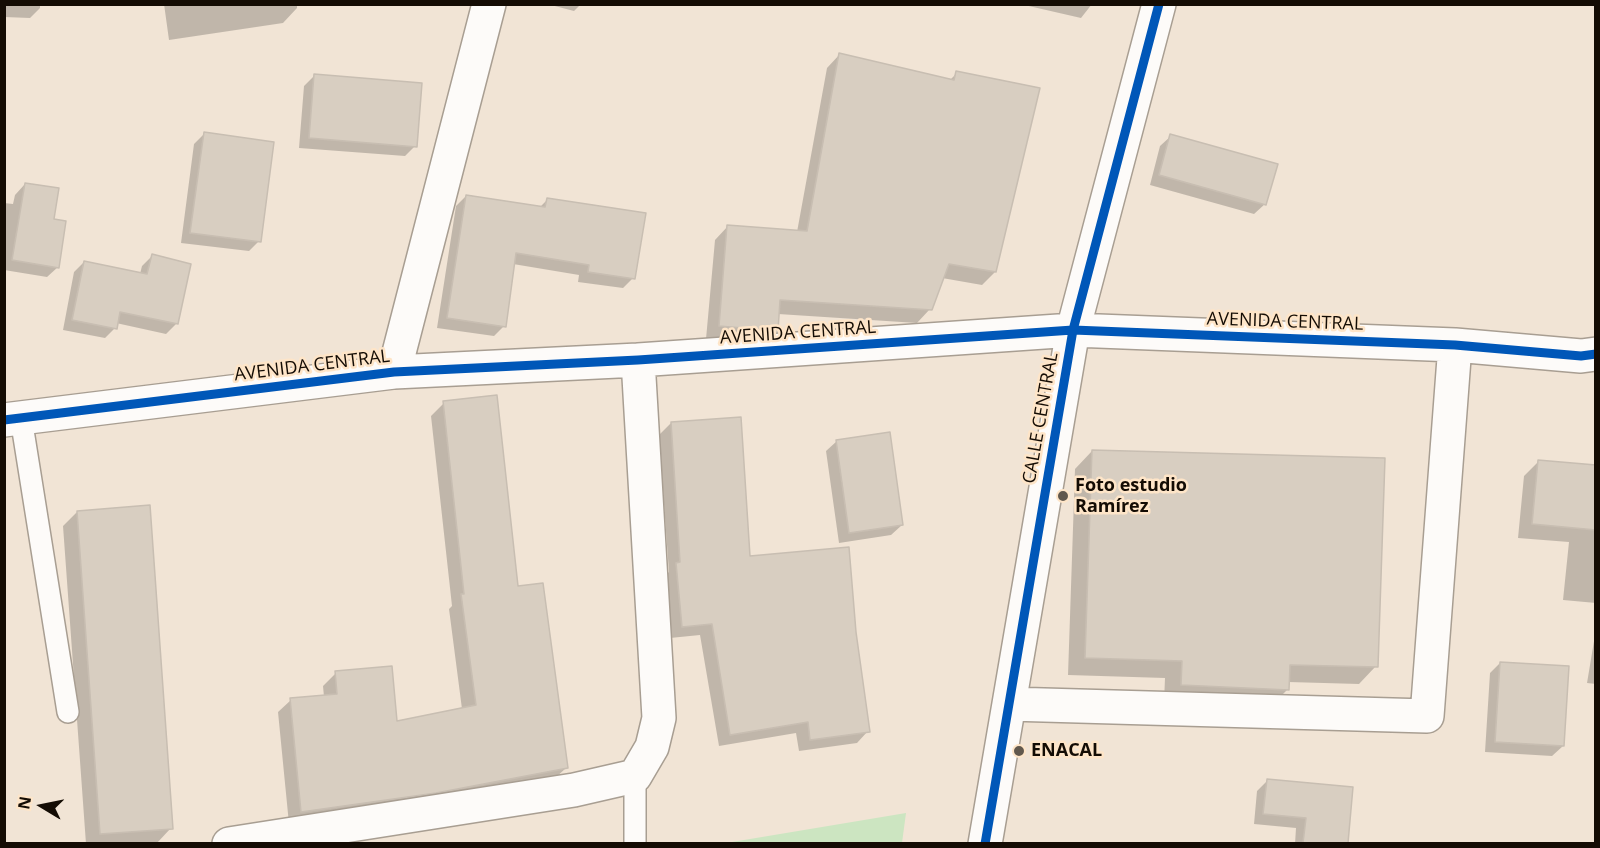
<!DOCTYPE html>
<html>
<head>
<meta charset="utf-8">
<style>
	body { margin:0 }
	#map { position:relative; width:1600px; height:848px; overflow:hidden; background:#f1e4d5; font-family:"Open Sans",sans-serif }
	canvas { display:block }
	.frame { position:absolute; inset:0; border:6px solid #140c04; pointer-events:none }
	.north { position:absolute; left:12px; top:776px; width:60px; height:60px; -webkit-text-stroke:4px #fee5c8; paint-order:stroke; rotate:280deg; font-size:16px; font-weight:700; line-height:24px; text-align:center; color:#140c04 }
	.north::after { content:''; display:block; margin:auto; width:21px; height:27px; background:#140c04; clip-path:polygon(50% 0,100% 100%,50% 72%,0 100%) }
</style>
</head>
<body>
<div id="map">
<canvas width="1600" height="848"></canvas>
<div class="frame"></div>
<div class="north">N</div>
</div>
<script>
const ctx = document.querySelector('canvas').getContext('2d');
ctx.lineJoin = 'round';
function fill(path, color) { ctx.fillStyle = color; ctx.fill(path, 'evenodd'); }
function stroke(path, color, width, dash) { ctx.strokeStyle = color; ctx.lineWidth = width; ctx.lineCap = dash ? 'butt' : 'round'; ctx.setLineDash(dash || []); ctx.stroke(path); }
function write(font, color, halo, rows, align = 'center') {
  ctx.font = font + ' "Open Sans",sans-serif'; ctx.lineWidth = 5; ctx.setLineDash([]); ctx.textBaseline = 'middle'; ctx.strokeStyle = halo; ctx.fillStyle = color; for (const [text, x, y, turn = 0] of rows) {
    ctx.save(); ctx.translate(x, y); ctx.rotate((+turn || 0) * Math.PI / 180); ctx.textAlign = isNaN(turn) ? turn : align; if (halo) ctx.strokeText(text, 0, 0); ctx.fillText(text, 0, 0); ctx.restore();
  }
}
const green = new Path2D(`
	M 906,813 L 902,843 L 726,843 Z`);
const shadow = new Path2D(`
	M 4,4 L 40,4 L 40,8 L 30,18 L 4,17 Z
	M 164,4 L 297,4 L 297,8 L 283,23 L 169,40 Z
	M 547,4 L 581,4 L 574,11 Z
	M 1020,4 L 1092,4 L 1081,18 Z
	M 840,54 L 949,81 L 957,73 L 995,272 L 982,285 L 942,278 L 930,309 L 917,323 L 778,314 L 776,330 L 763,344 L 706,339 L 715,240 L 728,226 L 797,232 L 827,68 Z
	M 314,76 L 415,146 L 405,156 L 299,148 L 304,86 Z
	M 204,134 L 259,241 L 249,251 L 181,243 L 194,144 Z
	M 1171,136 L 1265,204 L 1254,214 L 1150,185 L 1160,146 Z
	M 25,184 L 53,220 L 58,267 L 47,277 L 4,270 L 4,203 L 13,204 L 15,195 Z
	M 466,196 L 540,207 L 547,200 L 633,278 L 623,288 L 578,282 L 579,275 L 513,264 L 504,326 L 494,336 L 437,328 L 456,206 Z
	M 152,256 L 176,324 L 166,334 L 116,323 L 115,328 L 105,338 L 63,330 L 74,272 L 84,262 L 140,274 L 142,266 Z
	M 444,403 L 517,588 L 566,768 L 553,780 L 289,824 L 278,712 L 291,700 L 324,697 L 323,686 L 336,673 L 396,723 L 462,709 L 449,609 L 452,606 L 431,416 Z
	M 671,423 L 748,558 L 855,632 L 868,731 L 857,743 L 799,751 L 796,733 L 719,746 L 700,635 L 670,638 L 665,576 L 669,572 L 659,435 Z
	M 837,441 L 902,525 L 891,535 L 839,543 L 826,451 Z
	M 1092,451 L 1376,666 L 1359,684 L 1288,682 L 1288,689 L 1270,707 L 1164,702 L 1165,678 L 1068,675 L 1075,469 Z
	M 1539,461 L 1596,467 L 1596,603 L 1563,600 L 1569,542 L 1518,538 L 1524,476 Z
	M 77,512 L 171,828 L 157,843 L 86,844 L 63,526 Z
	M 1596,629 L 1596,684 L 1587,683 Z
	M 1500,663 L 1563,746 L 1552,756 L 1485,752 L 1490,673 Z
	M 1267,781 L 1351,789 L 1346,844 L 1295,844 L 1296,828 L 1254,824 L 1257,791 Z`);
const building = new Path2D(`
	M 839,53 L 954,80 L 956,71 L 1040,88 L 996,272 L 949,264 L 932,310 L 780,300 L 778,331 L 719,326 L 727,225 L 807,231 Z
	M 314,74 L 422,83 L 417,147 L 309,138 Z
	M 204,132 L 274,142 L 261,242 L 190,233 Z
	M 1170,134 L 1278,164 L 1266,205 L 1159,175 Z
	M 25,183 L 59,188 L 54,219 L 66,221 L 59,268 L 12,260 Z
	M 466,195 L 545,207 L 547,198 L 646,213 L 635,279 L 588,272 L 589,265 L 516,253 L 506,327 L 447,318 Z
	M 152,254 L 191,264 L 178,324 L 120,312 L 117,329 L 72,320 L 84,261 L 147,274 Z
	M 497,395 L 518,586 L 543,583 L 568,768 L 436,793 L 301,812 L 290,698 L 337,694 L 335,671 L 392,666 L 397,721 L 476,705 L 461,594 L 464,594 L 443,401 Z
	M 741,417 L 750,556 L 849,547 L 856,632 L 870,732 L 810,740 L 808,722 L 730,735 L 712,624 L 682,627 L 676,563 L 680,562 L 671,422 Z
	M 890,432 L 903,525 L 849,533 L 836,440 Z
	M 1092,450 L 1385,458 L 1378,667 L 1290,665 L 1289,690 L 1181,685 L 1182,661 L 1085,658 Z
	M 1538,460 L 1596,465 L 1596,530 L 1532,524 Z
	M 150,505 L 173,829 L 100,834 L 77,511 Z
	M 1500,662 L 1569,666 L 1564,746 L 1495,742 Z
	M 1267,779 L 1353,787 L 1348,843 L 1303,843 L 1306,818 L 1263,814 Z`);
const lane = new Path2D(`
	M 21,418 L 68,712
	M 635,776 L 635,844`);
const street = new Path2D(`
	M 394,372 L 489,4
	M 4,420 L 394,372 L 638,360 L 1073,330 L 1455,345 L 1581,356 L 1596,354
	M 1009,704 L 1427,716 L 1455,345
	M 229,844 L 574,790 L 635,776 L 652,747 L 659,718 L 638,360
	M 985,844 L 1073,330 L 1159,4`);
const cycleway = new Path2D(`
	M 4,420 L 394,372 L 638,360 L 1073,330 L 1455,345 L 1581,356 L 1596,354
	M 985,844 L 1073,330 L 1159,4`);
const markers = [
	[1063,496,6,"#61584d"],
	[1019,751,6,"#61584d"]
];
const streetNames = [
	["AVENIDA CENTRAL",1285,322,2],
	["AVENIDA CENTRAL",798,333,-4],
	["AVENIDA CENTRAL",312,366,-7],
	["CALLE CENTRAL",1041,418,-80]
];
const poiNames = [
	["Foto estudio",1075,486],
	["Ramírez",1075,507],
	["ENACAL",1031,751]
];
fill(green, '#cce5c1');
fill(shadow, '#0003');
fill(building, '#d8cec1');
stroke(building, '#c8beb2', 1.5);
stroke(lane, '#a89e92', 24);
stroke(street, '#a89e92', 36);
stroke(lane, '#fdfbf9', 21);
stroke(street, '#fdfbf9', 33);
stroke(cycleway, '#0057b8', 9);
for (const [x, y, r, color] of markers) { const dot = new Path2D(); dot.arc(x, y, r, 0, 2 * Math.PI); ctx.fillStyle = color; ctx.fill(dot); stroke(dot, '#fee5c8', 2); }
write('18px', '#140c04', '#fee5c8', streetNames);
write('bold 18px', '#140c04', '#fee5c8', poiNames, 'left');
</script>
</body>
</html>
